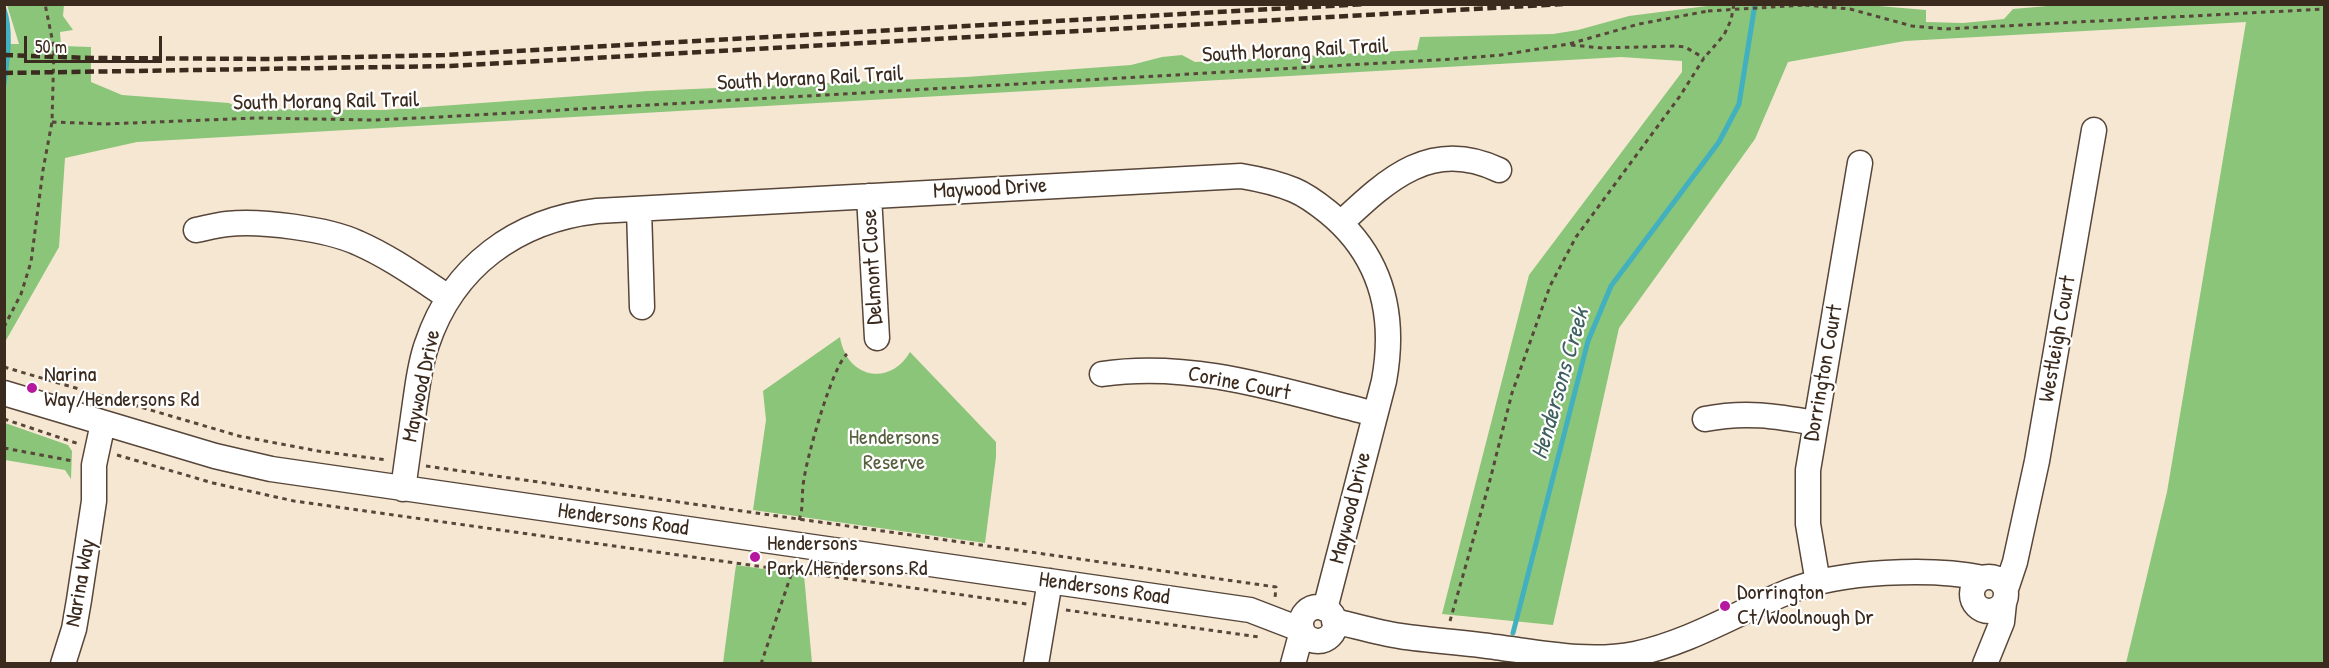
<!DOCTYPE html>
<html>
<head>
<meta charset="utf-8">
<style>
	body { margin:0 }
	#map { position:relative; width:2329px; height:668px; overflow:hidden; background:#f6e7d2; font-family:"Patrick Hand",sans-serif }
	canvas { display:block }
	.frame { position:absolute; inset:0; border:6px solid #3b2a1e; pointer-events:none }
	.scale { position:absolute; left:24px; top:36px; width:138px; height:27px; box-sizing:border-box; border:3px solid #3b2a1e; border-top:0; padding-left:8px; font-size:18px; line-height:21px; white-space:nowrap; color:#3b2a1e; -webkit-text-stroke:4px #fff; paint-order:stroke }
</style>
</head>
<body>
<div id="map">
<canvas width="2329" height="668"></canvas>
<div class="frame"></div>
<div class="scale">50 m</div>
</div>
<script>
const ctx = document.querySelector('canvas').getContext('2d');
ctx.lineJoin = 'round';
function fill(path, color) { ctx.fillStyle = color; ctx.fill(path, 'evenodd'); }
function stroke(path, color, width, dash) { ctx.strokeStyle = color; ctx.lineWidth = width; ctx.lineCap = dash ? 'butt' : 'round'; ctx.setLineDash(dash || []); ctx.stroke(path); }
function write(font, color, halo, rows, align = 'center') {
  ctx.font = font + ' "Patrick Hand",sans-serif'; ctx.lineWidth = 4.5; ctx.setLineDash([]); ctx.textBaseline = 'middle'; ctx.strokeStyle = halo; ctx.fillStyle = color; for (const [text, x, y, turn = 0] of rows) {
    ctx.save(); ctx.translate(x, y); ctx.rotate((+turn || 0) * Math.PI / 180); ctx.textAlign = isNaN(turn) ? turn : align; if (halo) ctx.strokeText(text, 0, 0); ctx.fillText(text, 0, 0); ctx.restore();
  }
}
const green = new Path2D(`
	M 1867,5 L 1926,10 L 1926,22 L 1963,23 L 2004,19 L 2013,9 L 2070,4 L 2324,5 L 2324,663 L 2126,663 L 2167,492 L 2246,22 L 1905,41 L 1788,62 L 1755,139 L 1619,328 L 1553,625 L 1442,614 L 1529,275 L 1682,72 L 1682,61 L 1621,57 L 137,142 L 65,158 L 59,247 L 5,342 L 4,44 L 19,44 L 7,5 L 64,5 L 63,16 L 73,30 L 60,32 L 61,46 L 91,47 L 91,82 L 122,95 L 229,103 L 240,109 L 384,110 L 648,91 L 966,77 L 1131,65 L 1162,57 L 1182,55 L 1195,62 L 1417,50 L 1420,37 L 1553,34 L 1578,30 L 1629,16 L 1707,6 L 1708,5 Z
	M 840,337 C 846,377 889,388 910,352 L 996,442 L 996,457 L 985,543 L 753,510 L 766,420 L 763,391 Z
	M 5,423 L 68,445 L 72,451 L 71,479 L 65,470 L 5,460 Z
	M 736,565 L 804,575 L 812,663 L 723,663 Z`);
const stream = new Path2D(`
	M 4,9 C 12,32 7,61 4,85
	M 1513,633 L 1588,341 L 1611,286 L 1719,142 L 1739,104 L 1755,4`);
const path = new Path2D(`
	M 1805,5 L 1850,9 L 1912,26 L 1946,29 L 2324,9
	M 1571,45 L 1602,48 L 1675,46 L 1685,47 L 1704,58
	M 52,122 L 105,124 L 256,118 L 374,120 L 440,117 L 1453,59 L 1501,55 L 1569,44 L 1639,24 L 1708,11
	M 4,327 L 21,294 L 31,262 L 43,170 L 52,122 L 54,48 L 45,4
	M 4,367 L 239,436 L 318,451 L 387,460
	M 4,419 L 79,444
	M 4,448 L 73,461
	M 117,455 L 213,483 L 294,501 L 1027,604
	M 426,466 L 1276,587 L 1275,598
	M 799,520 C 804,507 801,494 804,479 C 807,457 832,367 847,354
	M 1066,610 L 1259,637
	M 1450,621 L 1489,484 L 1512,393 L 1550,286 L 1576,237 L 1680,96 L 1704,58 L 1724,35 L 1731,20 L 1734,4
	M 761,664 L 792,572`);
const minor = new Path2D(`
	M 869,196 L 877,338
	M 639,209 L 642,307
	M 1341,223 C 1388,179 1431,138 1499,170
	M 196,230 C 206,228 217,225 227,224 C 260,220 328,229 358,243 C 390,257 419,278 448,297
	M 1102,374 C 1194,360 1286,392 1375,414
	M 4,393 L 215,456 L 271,469 L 1250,610 L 1302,630
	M 1705,419 C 1745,411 1776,416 1815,423
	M 403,489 C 407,460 411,431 415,403 C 418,383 420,363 427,344 C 453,266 517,220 597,211 L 1241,176 C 1259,179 1277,183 1294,190 C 1306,195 1318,204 1328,212 C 1382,256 1396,315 1384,381 L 1325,609
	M1972 594a17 17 0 1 1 34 0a17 17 0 1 1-34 0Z
	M 1818,583 L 1808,524 L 1808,470 L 1860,163
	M 2006,589 L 2015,562 L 2037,461 L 2094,130
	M1301 624a17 17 0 1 1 34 0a17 17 0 1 1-34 0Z
	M 1334,621 C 1356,626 1378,633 1400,636 C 1432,641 1464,642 1495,647 C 1542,653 1588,663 1635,654 C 1691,642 1738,612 1790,591 C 1840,571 1930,567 1983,578
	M 63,664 L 74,629 L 79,600 L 94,501 L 94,465 L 103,423
	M 1036,664 L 1050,581
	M 1293,664 L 1302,631
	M 1985,664 L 2002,622 L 2004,603`);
const rail = new Path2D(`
	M 4,55 L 91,58 L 270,59 L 444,55 L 1364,4
	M 4,73 L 450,66 L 1563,4`);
const pathBridge = new Path2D(`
	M 1708,11 L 1805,5`);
const markers = [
	[32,388,6,"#b5179e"],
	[755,557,6,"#b5179e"],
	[1725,606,6,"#b5179e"]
];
const streetNames = [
	["South Morang Rail Trail",1295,51,-3],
	["South Morang Rail Trail",810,79,-3],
	["South Morang Rail Trail",326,102,-1],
	["Maywood Drive",990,189,-3],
	["Delmont Close",873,267,-93],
	["Westleigh Court",2058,339,-80],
	["Dorrington Court",1824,373,-80],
	["Corine Court",1239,384,11],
	["Maywood Drive",422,386,-78],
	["Maywood Drive",1351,508,-76],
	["Hendersons Road",623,520,8],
	["Narina Way",81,583,-80],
	["Hendersons Road",1104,589,8]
];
const poiNames = [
	["Narina",44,375],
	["Way/Hendersons Rd",44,400],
	["Hendersons",767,544],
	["Park/Hendersons Rd",767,569],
	["Dorrington",1737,593],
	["Ct/Woolnough Dr",1737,618]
];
const parkNames = [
	["Hendersons",894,438],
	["Reserve",894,463]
];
const waterNames = [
	["Hendersons Creek",1561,384,-74]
];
fill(green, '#8ac579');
stroke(stream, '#42b0bf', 5);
stroke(minor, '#574639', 27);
stroke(path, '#574639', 3, [4.5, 4.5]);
stroke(minor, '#fff', 24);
stroke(rail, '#3b2a1e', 4.5, [9, 4.5]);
stroke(pathBridge, '#574639', 3, [4.5, 4.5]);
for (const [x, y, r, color] of markers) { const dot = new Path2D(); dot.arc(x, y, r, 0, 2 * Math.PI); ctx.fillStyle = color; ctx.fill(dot); stroke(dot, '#fff', 2); }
write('22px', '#3b2a1e', '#fff', streetNames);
write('22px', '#3b2a1e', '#fff', poiNames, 'left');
write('22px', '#57603e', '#fff', parkNames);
write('italic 24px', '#3e605e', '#fff', waterNames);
</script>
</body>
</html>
